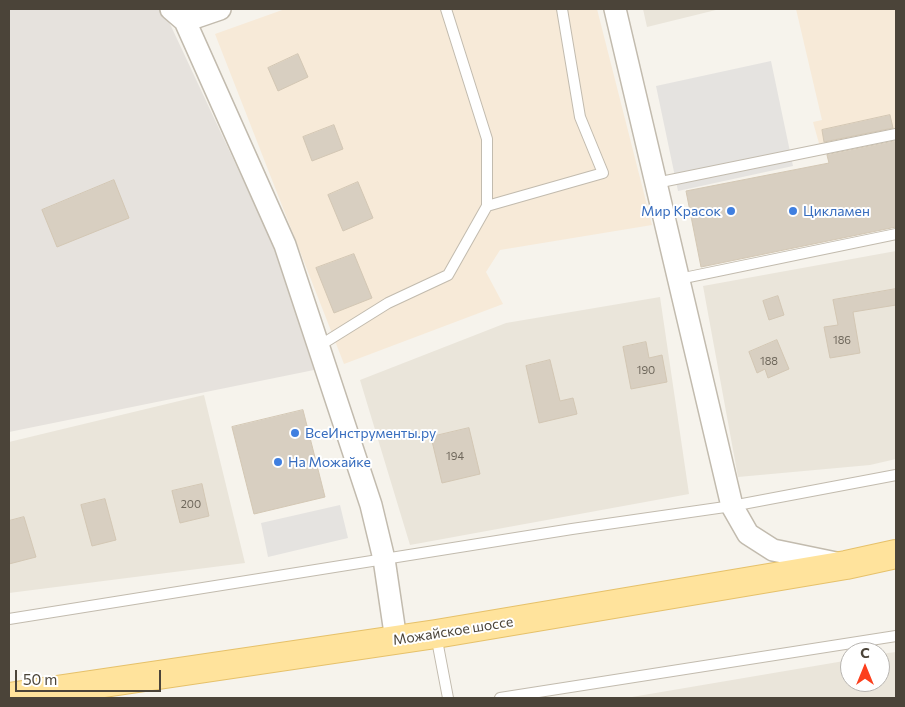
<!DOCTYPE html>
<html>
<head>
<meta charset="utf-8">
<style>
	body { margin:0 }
	#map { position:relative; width:905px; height:707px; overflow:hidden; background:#f6f3ec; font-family:Commissioner,sans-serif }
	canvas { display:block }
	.frame { position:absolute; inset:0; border:10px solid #4b4439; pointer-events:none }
	.north { position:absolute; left:840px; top:642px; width:50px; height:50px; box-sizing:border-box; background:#fff; border:1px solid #b7b4b0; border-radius:50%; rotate:0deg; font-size:14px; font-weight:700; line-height:20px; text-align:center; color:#4b4439 }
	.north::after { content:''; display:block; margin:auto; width:18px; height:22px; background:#fc3f1d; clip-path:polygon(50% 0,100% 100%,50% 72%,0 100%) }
	.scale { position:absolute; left:15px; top:670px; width:146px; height:22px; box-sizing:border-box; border:2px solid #4b4439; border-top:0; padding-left:6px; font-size:15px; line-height:18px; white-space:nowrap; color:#4b4439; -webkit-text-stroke:4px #fff; paint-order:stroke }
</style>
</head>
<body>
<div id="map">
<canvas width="905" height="707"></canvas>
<div class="frame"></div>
<div class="north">С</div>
<div class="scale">50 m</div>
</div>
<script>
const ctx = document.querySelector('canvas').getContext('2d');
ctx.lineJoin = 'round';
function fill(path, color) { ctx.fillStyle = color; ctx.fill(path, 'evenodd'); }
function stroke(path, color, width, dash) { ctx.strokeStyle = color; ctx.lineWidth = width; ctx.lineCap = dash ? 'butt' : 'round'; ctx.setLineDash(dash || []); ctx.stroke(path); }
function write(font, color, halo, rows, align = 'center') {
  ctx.font = font + ' Commissioner,sans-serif'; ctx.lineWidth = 4; ctx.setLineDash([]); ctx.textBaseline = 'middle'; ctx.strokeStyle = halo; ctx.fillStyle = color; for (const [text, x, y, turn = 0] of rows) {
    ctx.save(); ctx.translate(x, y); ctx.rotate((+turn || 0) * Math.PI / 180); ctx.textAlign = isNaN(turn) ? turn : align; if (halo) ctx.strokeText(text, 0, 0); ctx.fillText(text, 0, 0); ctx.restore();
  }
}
const residential = new Path2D(`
	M 643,9 L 720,9 L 647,27 Z
	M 896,251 L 896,459 L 870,465 L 738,477 L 703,286 Z
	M 660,297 L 689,494 L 410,545 L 360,380 L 506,323 Z
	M 204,395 L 245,563 L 9,593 L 9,442 Z
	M 896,652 L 896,698 L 626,698 L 850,660 L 850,682 L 880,682 L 880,654 Z`);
const commercial = new Path2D(`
	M 285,9 L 597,9 L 652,225 L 500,250 L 486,272 L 503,304 L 344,364 L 215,34 Z
	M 796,9 L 896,9 L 896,129 L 820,147 L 813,122 L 822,120 Z`);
const industrial = new Path2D(`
	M 9,9 L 163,9 L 273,244 L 314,370 L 9,432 Z`);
const parking = new Path2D(`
	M 771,61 L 793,166 L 678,191 L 656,86 Z
	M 340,505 L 348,538 L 268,557 L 261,523 Z`);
const building = new Path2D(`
	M 298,54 L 308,77 L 278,91 L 268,68 Z
	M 890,115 L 893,128 L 824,142 L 822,130 Z
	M 334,125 L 343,149 L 312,161 L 303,137 Z
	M 896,141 L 896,227 L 701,267 L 686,191 L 829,163 L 827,155 Z
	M 114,180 L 129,218 L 57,247 L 42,210 Z
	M 358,182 L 373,218 L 343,231 L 328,195 Z
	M 354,254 L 372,298 L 334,313 L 316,268 Z
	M 896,289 L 896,305 L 853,312 L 860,353 L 830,358 L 824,327 L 838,325 L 833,300 Z
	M 778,296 L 784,315 L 769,320 L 763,301 Z
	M 777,340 L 789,369 L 768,378 L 765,369 L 757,373 L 749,352 Z
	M 646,342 L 649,358 L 662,355 L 667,382 L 631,389 L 623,347 Z
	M 550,360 L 560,401 L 573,398 L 577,414 L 539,423 L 526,366 Z
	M 303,410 L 325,497 L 254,514 L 232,427 Z
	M 469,428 L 480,474 L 442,483 L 431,437 Z
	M 202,484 L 209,516 L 180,523 L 172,491 Z
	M 105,499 L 116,540 L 92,546 L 81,505 Z
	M 24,517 L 36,557 L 9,564 L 9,521 Z`);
const service = new Path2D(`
	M 656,183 L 896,134
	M 487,206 L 603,173 L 580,117 L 562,9
	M 679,279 L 896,234
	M 319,346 L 388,303 L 448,275 L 487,206 L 487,139 L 446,9
	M 9,619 L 572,529 L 732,506 L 896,475
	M 436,635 L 448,698
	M 500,698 L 896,636`);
const minor = new Path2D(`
	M 171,9 L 185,21 L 285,245 L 371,505 L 384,559 L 396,640
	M 615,9 L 732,506 L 748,534 L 773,550 L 836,563
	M 185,21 L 220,9`);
const primary = new Path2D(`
	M 9,697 L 436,634 L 846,565 L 896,554`);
const markers = [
	[731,211,5,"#3f7fe0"],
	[793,211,5,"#3f7fe0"],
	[295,433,5,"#3f7fe0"],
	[278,462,5,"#3f7fe0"]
];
const numberNames = [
	["186",842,340],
	["188",769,361],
	["190",646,370],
	["194",455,456],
	["200",191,504]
];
const shopNames = [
	["Мир Красок",721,211,"right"],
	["Цикламен",803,211],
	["ВсеИнструменты.ру",305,433],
	["На Можайке",288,462]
];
const streetNames = [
	["Можайское шоссе",453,631,-9]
];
fill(residential, '#eae5da');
fill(commercial, '#f7ead8');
fill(industrial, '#e6e2dd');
fill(parking, '#e5e3e0');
fill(building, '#d8cfc1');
stroke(building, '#d3c7b4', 1);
stroke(service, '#c2bbae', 12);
stroke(minor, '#c2bbae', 24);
stroke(primary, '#e6c16a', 30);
stroke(service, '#fff', 10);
stroke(minor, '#fff', 21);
stroke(primary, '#ffe39c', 28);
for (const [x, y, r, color] of markers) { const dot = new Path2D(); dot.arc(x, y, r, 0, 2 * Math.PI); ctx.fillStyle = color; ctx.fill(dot); stroke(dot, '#fff', 2); }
write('11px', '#6e675b', null, numberNames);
write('14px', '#366cbe', '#fff', shopNames, 'left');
write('14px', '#4b4439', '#fff', streetNames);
</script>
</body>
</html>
